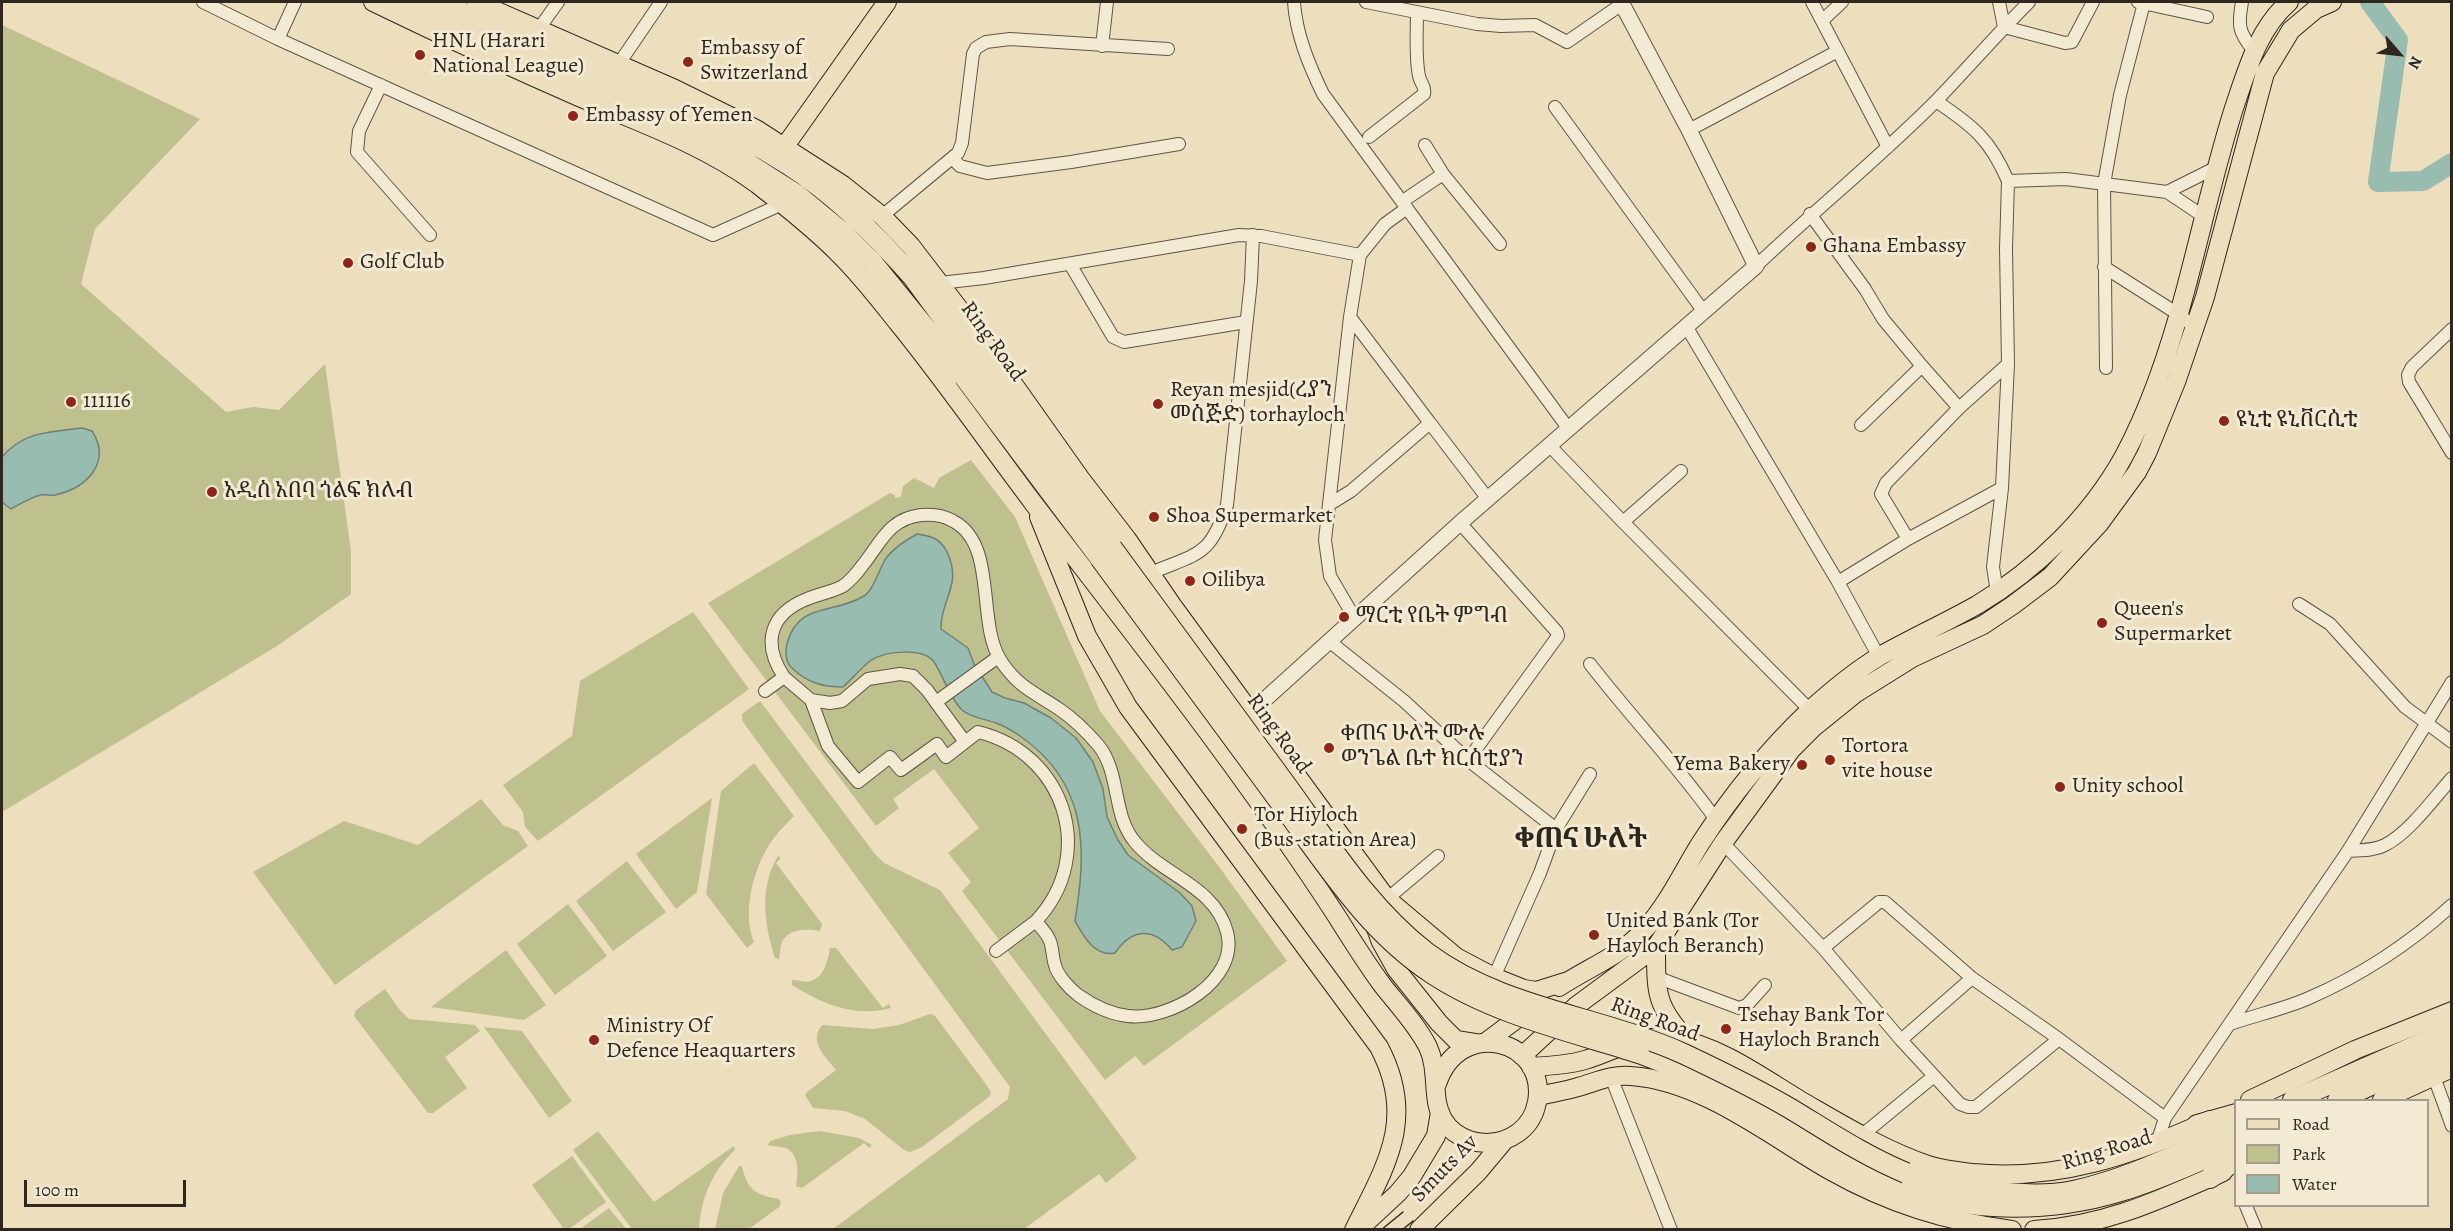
<!DOCTYPE html>
<html>
<head>
<meta charset="utf-8">
<style>
	body { margin:0 }
	#map { position:relative; width:2453px; height:1231px; overflow:hidden; background:#eddebd; font-family:Alegreya,serif }
	canvas { display:block }
	.frame { position:absolute; inset:0; border:3px solid #2f271e; pointer-events:none }
	.legend { position:absolute; left:2234px; top:1099px; width:195px; height:108px; box-sizing:border-box; background:#f3ead4; border:2px solid #a59c8b; margin:0; padding:8px 10px; list-style:none; font-size:18px; color:#2f271e }
	.legend li { display:flex; align-items:center; gap:12px; height:30px }
	.legend b { width:30px; border:2px solid #a59c8b }
	.north { position:absolute; left:2369px; top:24px; width:60px; height:60px; -webkit-text-stroke:4px #f3ead4; paint-order:stroke; rotate:118deg; font-size:16px; font-weight:700; line-height:24px; text-align:center; color:#2f271e }
	.north::after { content:''; display:block; margin:auto; width:21px; height:27px; background:#2f271e; clip-path:polygon(50% 0,100% 100%,50% 72%,0 100%) }
	.scale { position:absolute; left:24px; top:1180px; width:162px; height:27px; box-sizing:border-box; border:3px solid #2f271e; border-top:0; padding-left:8px; font-size:18px; line-height:21px; white-space:nowrap; color:#2f271e; -webkit-text-stroke:4px #f3ead4; paint-order:stroke }
</style>
</head>
<body>
<div id="map">
<canvas width="2453" height="1231"></canvas>
<div class="frame"></div>
<ul class="legend">
<li><b style="height:8px;background:#eddebd"></b>Road</li>
<li><b style="height:16px;background:#bec08d"></b>Park</li>
<li><b style="height:16px;background:#99bcb0"></b>Water</li>
</ul>
<div class="north">N</div>
<div class="scale">100 m</div>
</div>
<script>
const ctx = document.querySelector('canvas').getContext('2d');
ctx.lineJoin = 'round';
function fill(path, color) { ctx.fillStyle = color; ctx.fill(path, 'evenodd'); }
function stroke(path, color, width, dash) { ctx.strokeStyle = color; ctx.lineWidth = width; ctx.lineCap = dash ? 'butt' : 'round'; ctx.setLineDash(dash || []); ctx.stroke(path); }
function write(font, color, halo, rows, align = 'center') {
  ctx.font = font + ' Alegreya,"Noto Serif Ethiopic",serif'; ctx.lineWidth = 6; ctx.setLineDash([]); ctx.textBaseline = 'middle'; ctx.strokeStyle = halo; ctx.fillStyle = color; for (const [text, x, y, turn = 0] of rows) {
    ctx.save(); ctx.translate(x, y); ctx.rotate((+turn || 0) * Math.PI / 180); ctx.textAlign = isNaN(turn) ? turn : align; if (halo) ctx.strokeText(text, 0, 0); ctx.fillText(text, 0, 0); ctx.restore();
  }
}
const green = new Path2D(`
	M 2,25 L 200,119 L 95,229 L 81,284 L 226,412 L 253,407 L 279,410 L 325,364 L 351,551 L 351,594 L 277,646 L 2,812 Z
	M 971,460 L 1015,517 L 1100,711 L 1220,868 L 1287,961 L 1144,1066 L 1135,1056 L 1105,1080 L 962,891 L 971,882 L 948,853 L 979,828 L 934,769 L 893,799 L 899,808 L 876,826 L 708,603 L 890,493 L 895,495 L 895,498 L 901,497 L 903,486 L 914,478 L 934,488 L 939,478 Z
	M 693,612 L 749,689 L 538,841 L 525,827 L 523,812 L 503,785 L 572,736 L 580,681 Z
	M 760,701 L 875,854 L 884,863 L 940,890 L 1137,1158 L 1106,1183 L 1099,1174 L 1024,1229 L 833,1229 L 1008,1099 L 1010,1087 L 743,722 L 742,714 Z
	M 754,763 L 794,816 C 785,825 776,834 769,845 C 753,870 742,914 754,942 L 747,948 L 706,894 L 721,791 Z
	M 712,798 L 697,892 L 676,909 L 636,854 Z
	M 481,799 L 503,825 L 518,831 L 528,846 L 335,985 L 253,872 L 344,821 L 418,845 Z
	M 778,856 L 781,858 L 776,863 L 822,924 L 820,931 C 808,929 791,928 783,940 C 780,945 780,954 779,959 L 775,958 C 764,923 759,888 778,856 Z
	M 627,861 L 666,912 L 613,951 L 576,901 Z
	M 568,904 L 607,956 L 555,995 L 517,944 Z
	M 830,948 L 836,948 L 883,1008 L 889,1004 L 891,1008 C 855,1018 822,1004 792,985 L 792,980 C 798,980 805,983 811,981 C 825,976 828,960 830,948 Z
	M 506,950 L 546,1005 L 524,1020 L 431,1007 Z
	M 385,989 L 399,1009 L 409,1019 L 475,1025 L 480,1031 L 445,1057 L 467,1088 L 433,1113 L 428,1113 L 354,1016 L 356,1010 Z
	M 930,1014 L 935,1016 L 988,1087 L 991,1093 L 989,1097 L 922,1147 L 910,1152 L 904,1150 L 865,1119 L 845,1111 L 813,1108 L 805,1095 L 807,1092 L 836,1070 C 826,1057 808,1042 822,1025 L 873,1029 L 899,1025 Z
	M 484,1027 L 522,1031 L 572,1101 L 549,1118 Z
	M 598,1131 L 654,1202 L 734,1146 L 735,1150 C 712,1171 701,1199 699,1229 L 632,1229 L 573,1150 Z
	M 820,1131 L 859,1138 L 872,1145 L 869,1148 L 864,1143 L 802,1188 L 796,1186 C 798,1174 800,1158 788,1149 C 783,1146 774,1147 768,1145 L 770,1141 L 790,1135 Z
	M 572,1156 L 606,1202 L 569,1229 L 564,1229 L 532,1185 Z
	M 739,1166 L 742,1166 C 747,1190 756,1195 779,1199 L 781,1203 L 779,1207 L 749,1229 L 715,1229 L 723,1193 Z
	M 609,1208 L 626,1229 L 580,1229 Z`);
const water = new Path2D(`
	M 82,428 L 92,431 C 112,462 87,488 55,495 C 51,496 46,494 41,495 C 31,497 20,504 11,509 L 2,502 L 2,457 C 24,431 50,432 82,428 Z
	M 917,534 C 931,536 940,538 947,552 C 963,585 940,600 941,629 L 968,648 L 974,664 L 992,692 L 1005,698 L 1024,703 L 1051,718 L 1076,738 L 1093,762 L 1103,789 L 1107,817 L 1118,840 L 1128,855 L 1180,893 L 1192,906 L 1196,921 L 1182,947 L 1172,950 C 1153,927 1132,928 1115,953 C 1095,957 1084,937 1075,921 C 1087,848 1088,783 1020,736 C 1013,731 1004,726 996,723 C 986,719 971,718 962,710 C 949,697 944,677 934,662 C 923,647 884,651 870,661 C 861,668 852,679 843,687 C 823,687 808,683 793,669 C 786,663 785,653 787,644 C 798,601 834,615 864,596 C 875,589 879,567 887,557 C 895,547 906,540 917,534 Z`);
const river = new Path2D(`
	M 2370,2 L 2398,40 L 2378,182 L 2423,181 L 2452,163`);
const minor = new Path2D(`
	M 203,2 L 278,39 L 713,235 L 782,204
	M 1294,2 C 1296,34 1309,65 1323,94 L 1568,428
	M 1366,2 L 1477,24 L 1501,26 L 1535,25 L 1567,42 L 1622,4
	M 1812,2 L 1888,147
	M 1999,2 L 2004,27 L 2065,43 L 2072,42 L 2093,2
	M 2138,2 L 2207,17
	M 2242,2 C 2238,25 2238,32 2254,51
	M 1823,20 L 1842,2
	M 538,30 L 558,2
	M 278,39 L 295,2
	M 1102,46 L 1107,2
	M 618,65 L 661,2
	M 381,85 L 359,131 L 357,152 L 430,235
	M 1936,101 C 1973,126 1990,139 2008,181 L 2066,179 L 2167,192 L 2203,216
	M 1555,107 L 1704,312
	M 1689,130 L 1836,52
	M 1369,137 L 1424,94 C 1426,86 1420,83 1419,76 C 1415,56 1417,33 1417,13
	M 1425,145 L 1443,174
	M 953,159 L 960,166 L 987,173 L 1071,162 L 1179,144
	M 2167,192 L 2215,168
	M 1403,201 L 1443,174 L 1500,244
	M 1810,214 L 1865,289 L 1883,319 L 1922,366 L 1959,408
	M 882,216 L 958,153 L 962,143 L 973,54 L 976,48 L 986,42 L 1010,39 L 1168,49
	M 1070,264 L 1113,337 L 1124,342 L 1246,322
	M 1756,266 C 1815,210 1878,159 1935,102 C 1967,69 1997,34 2029,2
	M 2104,267 L 2178,314 L 2196,328
	M 940,283 L 984,278 L 1239,235 L 1261,236 L 1360,255
	M 1686,326 L 1838,582 L 1908,539
	M 2452,329 L 2412,367 L 2408,375 L 2409,382 L 2452,453
	M 2106,368 L 2104,184 L 2120,95 L 2144,3
	M 1430,423 L 1488,499
	M 1861,425 L 1922,366
	M 1549,445 L 1623,522 L 1810,710
	M 2002,488 L 1908,539 L 1881,494 L 1886,483 L 1959,408 L 2008,364
	M 1330,504 L 1351,491 L 1430,423 L 1350,317
	M 1623,522 L 1681,471
	M 1460,523 L 1557,632 L 1558,636 L 1468,760
	M 1151,573 C 1198,553 1210,557 1227,505 L 1251,281 L 1253,235
	M 1838,582 L 1879,657
	M 1997,592 L 1993,567 L 2002,488 L 2008,364 L 2006,249 L 2008,181
	M 2299,604 L 2330,624 L 2405,707 L 2452,742
	M 1354,617 L 1330,576 L 1325,540 L 1350,317 L 1360,255 L 1385,224 L 1407,208
	M 1329,641 L 1404,701 L 1468,760 L 1556,829
	M 1590,664 C 1631,717 1678,766 1717,821
	M 784,677 L 811,700 L 828,746 L 858,782 L 890,757 L 901,770 L 937,744 L 946,757 L 978,732 C 1065,753 1098,855 1036,921
	M 765,691 L 784,677 C 762,644 769,614 807,599 C 819,594 832,592 843,586 C 850,581 857,573 862,566 C 881,543 888,519 921,515 C 932,514 943,515 953,521 C 998,544 976,623 1001,661 C 1019,688 1034,692 1059,709 C 1074,719 1087,732 1099,746 C 1121,775 1112,815 1135,842 C 1163,876 1215,886 1227,932 C 1240,981 1169,1021 1128,1016 C 1111,1014 1092,1005 1078,995 C 1070,989 1057,975 1055,965 C 1052,957 1053,946 1049,939 C 1046,932 1040,927 1036,921 L 996,951
	M 811,700 L 830,703 L 842,701 L 868,679 L 900,674 L 913,676 L 927,690 L 965,742
	M 936,702 L 998,657
	M 1723,843 L 1823,948 L 1901,1040 L 1960,1104 L 1968,1107 L 1976,1107 L 2059,1039
	M 2348,851 C 2360,850 2374,851 2385,845 C 2409,833 2434,798 2452,778
	M 1387,899 L 1438,856
	M 1823,948 L 1873,907 L 1879,902 L 1885,902 L 1972,978 L 2059,1039 L 2165,1118
	M 1494,977 L 1540,873 L 1556,829 L 1590,774
	M 1656,977 L 1739,1008 L 1747,1005 L 1765,985
	M 2230,1024 C 2256,1015 2284,1009 2309,998 C 2360,976 2411,943 2452,905
	M 1901,1040 L 1972,978
	M 1611,1077 L 1671,1230
	M 2434,1077 L 2452,1126
	M 1861,1136 L 1934,1076
	M 2157,1143 L 2165,1118 L 2348,851 L 2452,682
	M 2246,1206 L 2256,1230`);
const tertiary = new Path2D(`
	M 1251,712 L 1460,523 L 1756,266 L 1689,130 L 1621,2`);
const primary = new Path2D(`
	M 373,2 C 441,35 510,67 579,97 C 639,122 704,145 757,184 C 784,205 812,227 836,251 C 859,273 878,298 898,323 C 945,381 988,443 1034,504 C 1137,639 1243,772 1336,915 C 1351,939 1366,963 1383,986 C 1398,1005 1417,1025 1428,1047 C 1436,1064 1434,1083 1437,1102 C 1446,1157 1527,1156 1537,1102 C 1548,1039 1459,1016 1437,1084
	M 476,2 L 675,89 L 756,129 L 843,185 L 882,216 L 911,246 L 973,327 L 1080,478 L 1127,539 L 1172,605 L 1387,899 L 1456,957 L 1494,977 L 1524,989 L 1536,991 L 1568,981
	M 785,146 L 887,2
	M 1039,517 L 1087,636 L 1128,707 L 1379,1047 C 1417,1119 1386,1165 1354,1230
	M 1375,926 L 1381,942 L 1396,969 L 1439,1023 L 1456,1040 L 1475,1043
	M 1656,947 C 1656,996 1656,1005 1689,1043
	M 1559,987 C 1587,968 1621,956 1644,930 C 1667,906 1682,873 1700,844 C 1731,796 1768,750 1809,711 C 1831,691 1855,671 1880,656 C 1912,638 1945,623 1977,605 C 2036,570 2091,516 2124,456 C 2152,404 2171,345 2186,288 C 2202,228 2215,168 2234,108 C 2247,70 2258,29 2289,2
	M 1486,1042 L 1530,1009
	M 1522,1056 L 1576,1006 L 1656,947 L 1723,843 L 1791,750 L 1814,727 L 1856,693 L 1912,658 L 1983,625 L 2013,605 L 2050,577 L 2099,524 L 2137,472 L 2147,453 L 2176,382 L 2205,297 L 2265,73 L 2291,30 L 2316,9 L 2332,2
	M 1531,1067 C 1549,1066 1568,1065 1585,1060 C 1612,1052 1643,1033 1672,1038 C 1719,1045 1763,1078 1803,1102 C 1843,1125 1884,1150 1928,1165 C 1943,1170 1958,1171 1973,1173 C 2059,1181 2133,1155 2210,1120
	M 1538,1096 C 1551,1093 1565,1091 1578,1087 C 1596,1082 1612,1074 1631,1076 C 1703,1081 1771,1137 1831,1171 C 1890,1204 1945,1221 2012,1230
	M 2250,1100 L 2355,1050 L 2452,1011
	M 2382,1100 L 2452,1068
	M 1358,1230 L 1398,1193 L 1412,1176 L 1436,1136 L 1440,1112
	M 1419,1230 L 1478,1172 L 1504,1141
	M 2034,1230 C 2105,1226 2159,1200 2223,1172`);
const trunk = new Path2D(`
	M 405,2 L 709,139 L 797,195 L 843,233 L 872,262 L 953,362 L 1100,558
	M 440,2 C 555,58 680,96 789,165 C 836,195 877,236 913,277 L 1112,548
	M 926,341 L 946,382
	M 975,347 L 1002,371
	M 1639,1053 C 1665,1063 1690,1073 1715,1085 C 1767,1111 1815,1148 1869,1174 C 1947,1212 2038,1216 2121,1191 C 2161,1179 2198,1161 2236,1145
	M 2293,1100 L 2452,1030
	M 2338,1100 L 2452,1048
	M 2197,1125 L 2236,1114
	M 1906,1173 C 1954,1187 2023,1201 2073,1191 C 2130,1179 2183,1151 2236,1128
	M 2210,1178 L 2236,1160`);
const tram = new Path2D(`
	M 1381,1230 L 1403,1212
	M 1402,1230 L 1413,1221`);
const trunkBridge = new Path2D(`
	M 1112,548 C 1171,628 1230,709 1289,789 C 1330,846 1370,909 1427,953 C 1502,1009 1600,1016 1684,1054 C 1720,1071 1757,1089 1791,1109 C 1829,1132 1865,1156 1906,1173
	M 1100,558 C 1160,640 1220,721 1280,802 C 1326,864 1368,932 1433,974 C 1494,1014 1570,1031 1639,1053`);
const markers = [
	[420,55,6,"#8f2418"],
	[688,62,6,"#8f2418"],
	[573,116,6,"#8f2418"],
	[1811,247,6,"#8f2418"],
	[348,263,6,"#8f2418"],
	[71,402,6,"#8f2418"],
	[1158,404,6,"#8f2418"],
	[2224,421,6,"#8f2418"],
	[212,492,6,"#8f2418"],
	[1154,517,6,"#8f2418"],
	[1190,581,6,"#8f2418"],
	[1344,617,6,"#8f2418"],
	[2102,623,6,"#8f2418"],
	[1329,748,6,"#8f2418"],
	[1830,760,6,"#8f2418"],
	[1802,765,6,"#8f2418"],
	[2060,787,6,"#8f2418"],
	[1242,829,6,"#8f2418"],
	[1594,935,6,"#8f2418"],
	[1726,1029,6,"#8f2418"],
	[594,1040,6,"#8f2418"]
];
const poiNames = [
	["HNL (Harari",432,42],
	["National League)",432,67],
	["Embassy of",700,49],
	["Switzerland",700,74],
	["Embassy of Yemen",585,116],
	["Ghana Embassy",1823,247],
	["Golf Club",360,263],
	["Reyan mesjid(ረያን",1170,391],
	["መስጅድ) torhayloch",1170,416],
	["111116",83,402],
	["ዩኒቲ ዩኒቨርሲቲ",2236,421],
	["አዲስ አበባ ጎልፍ ክለብ",224,492],
	["Shoa Supermarket",1166,517],
	["Oilibya",1202,581],
	["Queen's",2114,610],
	["Supermarket",2114,635],
	["ማርቲ የቤት ምግብ",1356,617],
	["ቀጠና ሁለት ሙሉ",1341,735],
	["ወንጌል ቤተ ክርስቲያን",1341,760],
	["Tortora",1842,747],
	["vite house",1842,772],
	["Yema Bakery",1790,765,"right"],
	["Unity school",2072,787],
	["Tor Hiyloch",1254,816],
	["(Bus-station Area)",1254,841],
	["United Bank (Tor",1606,922],
	["Hayloch Beranch)",1606,947],
	["Tsehay Bank Tor",1738,1016],
	["Hayloch Branch",1738,1041],
	["Ministry Of",606,1027],
	["Defence Heaquarters",606,1052]
];
const streetNames = [
	["Ring Road",992,342,54],
	["Ring Road",1278,734,54],
	["Ring Road",1655,1020,20],
	["Ring Road",2107,1151,-17],
	["Smuts Av",1445,1169,-46]
];
const districtNames = [
	["ቀጠና ሁለት",1581,840]
];
fill(green, '#bec08d');
fill(water, '#99bcb0');
stroke(water, '#6f8076', 1.5);
stroke(river, '#99bcb0', 20);
stroke(minor, '#5e5546', 14);
stroke(tertiary, '#5e5546', 17);
stroke(primary, '#2f271e', 20);
stroke(trunk, '#2f271e', 22);
stroke(minor, '#f3ead4', 12);
stroke(tertiary, '#f3ead4', 15);
stroke(primary, '#eddebd', 18);
stroke(trunk, '#eddebd', 20);
stroke(tram, '#2f271e', 1.5);
stroke(trunkBridge, '#2f271e', 22, []);
stroke(trunkBridge, '#eddebd', 20);
for (const [x, y, r, color] of markers) { const dot = new Path2D(); dot.arc(x, y, r, 0, 2 * Math.PI); ctx.fillStyle = color; ctx.fill(dot); stroke(dot, '#f3ead4', 2); }
write('22px', '#2f271e', '#f3ead4', poiNames, 'left');
write('22px', '#2f271e', '#f3ead4', streetNames);
write('bold 28px', '#2f271e', '#f3ead4', districtNames);
</script>
</body>
</html>
